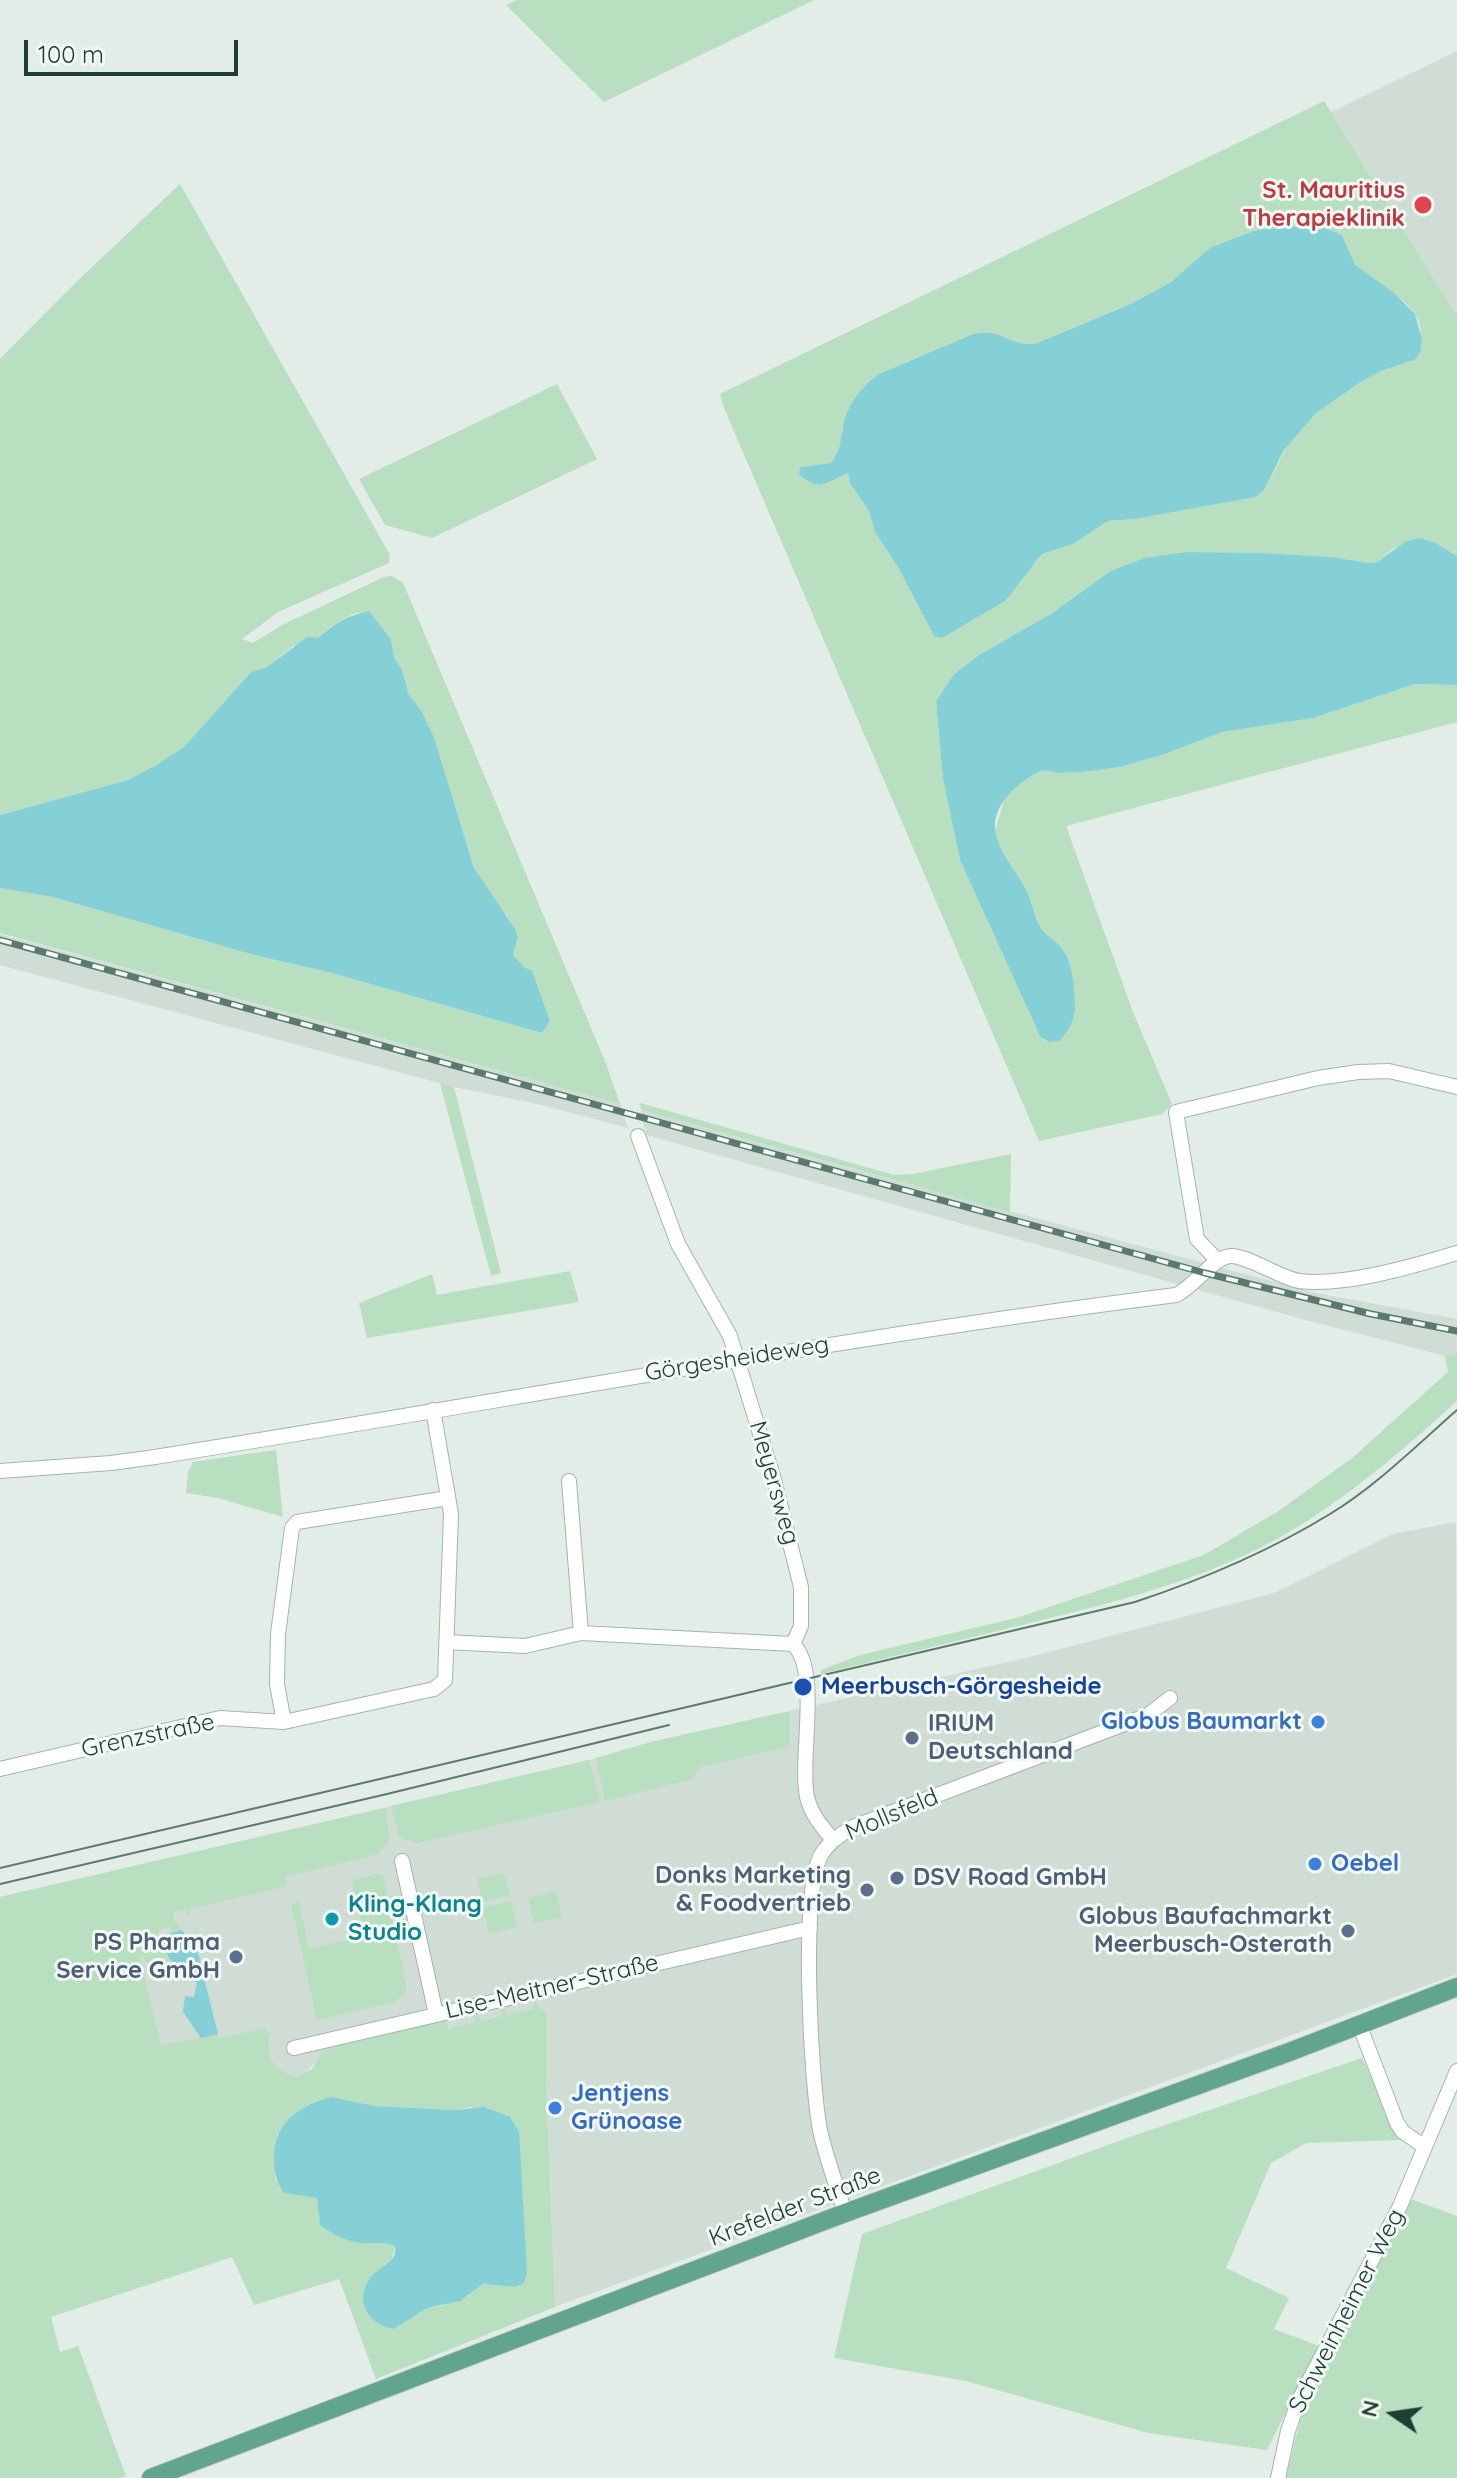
<!DOCTYPE html>
<html>
<head>
<meta charset="utf-8">
<style>
	body { margin:0 }
	#map { position:relative; width:1457px; height:2478px; overflow:hidden; background:#e1ede6; font-family:Quicksand,sans-serif }
	canvas { display:block }
	.north { position:absolute; left:1353px; top:2374px; width:80px; height:80px; -webkit-text-stroke:6px #f2f9f5; paint-order:stroke; rotate:283deg; font-size:22px; font-weight:700; line-height:32px; text-align:center; color:#203f34 }
	.north::after { content:''; display:block; margin:auto; width:28px; height:36px; background:#203f34; clip-path:polygon(50% 0,100% 100%,50% 72%,0 100%) }
	.scale { position:absolute; left:24px; top:40px; width:214px; height:36px; box-sizing:border-box; border:4px solid #203f34; border-top:0; padding-left:10px; font-size:24px; line-height:28px; white-space:nowrap; color:#203f34; -webkit-text-stroke:6px #f2f9f5; paint-order:stroke }
</style>
</head>
<body>
<div id="map">
<canvas width="1457" height="2478"></canvas>
<div class="north">N</div>
<div class="scale">100 m</div>
</div>
<script>
const ctx = document.querySelector('canvas').getContext('2d');
ctx.lineJoin = 'round';
function fill(path, color) { ctx.fillStyle = color; ctx.fill(path, 'evenodd'); }
function stroke(path, color, width, dash) { ctx.strokeStyle = color; ctx.lineWidth = width; ctx.lineCap = dash ? 'butt' : 'round'; ctx.setLineDash(dash || []); ctx.stroke(path); }
function write(font, color, halo, rows, align = 'center') {
  ctx.font = font + ' Quicksand,sans-serif'; ctx.lineWidth = 6; ctx.setLineDash([]); ctx.textBaseline = 'middle'; ctx.strokeStyle = halo; ctx.fillStyle = color; for (const [text, x, y, turn = 0] of rows) {
    ctx.save(); ctx.translate(x, y); ctx.rotate((+turn || 0) * Math.PI / 180); ctx.textAlign = isNaN(turn) ? turn : align; if (halo) ctx.strokeText(text, 0, 0); ctx.fillText(text, 0, 0); ctx.restore();
  }
}
const built = new Path2D(`
	M 1457,51 L 1457,316 L 1331,112 Z
	M 0,934 L 620,1104 L 628,1128 L 538,1104 L 454,1087 L 0,965 Z
	M 641,1110 L 845,1167 L 1316,1293 L 1457,1319 L 1457,1354 L 1445,1356 L 1302,1319 L 646,1135 Z
	M 1456,1522 L 1457,1974 L 555,2307 L 546,2079 L 546,2012 L 534,2009 L 506,2014 L 500,2008 L 502,2016 L 480,2021 L 473,2014 L 475,2022 L 448,2029 L 446,2020 L 318,2060 L 303,2075 L 296,2077 L 281,2071 L 272,2063 L 268,2051 L 272,2032 L 144,2062 L 0,1897 L 589,1760 L 651,1742 L 1030,1657 L 1274,1593 L 1393,1534 Z`);
const green = new Path2D(`
	M 517,0 L 814,0 L 604,102 L 506,5 Z
	M 1324,101 L 1457,316 L 1457,556 L 1453,553 L 1394,548 L 1377,562 L 1369,563 L 1332,557 L 1263,553 L 1188,552 L 1082,593 L 1051,614 L 979,655 L 954,674 L 936,701 L 943,779 L 960,860 L 1040,1036 L 1049,1042 L 1059,1041 L 1064,951 L 1039,926 L 1028,894 L 998,843 L 995,831 L 1005,797 L 1016,784 L 1042,770 L 1057,773 L 1081,772 L 1120,767 L 1162,755 L 1222,732 L 1313,718 L 1415,684 L 1457,685 L 1457,722 L 1066,826 L 1133,1012 L 1172,1104 L 1162,1114 L 1039,1141 L 724,408 L 720,394 ZM 1280,226 L 1324,228 L 1342,235 C 1346,244 1349,257 1354,265 C 1377,296 1428,293 1421,350 C 1403,365 1396,364 1377,373 C 1349,387 1322,406 1300,428 C 1281,448 1276,479 1256,497 L 1135,519 L 1108,521 L 1073,544 L 1042,554 L 1034,565 L 934,636 L 899,569 L 875,532 L 869,511 L 851,485 L 848,473 L 800,467 L 831,463 L 841,449 L 842,429 L 879,374 L 973,334 C 1002,327 1005,345 1035,344 L 1133,303 L 1171,282 L 1232,240 L 1253,231 Z
	M 180,184 L 390,555 L 389,563 L 278,612 L 242,639 L 253,643 L 282,625 L 384,577 L 391,576 L 403,583 L 605,1061 L 620,1104 L 0,933 L 0,888 L 53,897 L 254,955 L 332,973 L 542,1033 L 550,1021 L 532,970 L 526,969 L 513,955 L 518,939 L 507,915 L 499,909 L 474,868 L 434,737 L 421,710 L 409,695 L 402,670 L 394,657 L 391,639 L 369,611 L 353,614 L 330,627 L 318,638 L 293,646 L 267,667 L 251,672 L 184,747 L 156,766 L 128,780 L 0,815 L 0,359 L 73,285 Z
	M 557,384 L 597,459 L 432,538 L 385,525 L 359,479 Z
	M 440,1083 L 454,1087 L 501,1273 L 491,1276 Z
	M 640,1103 L 894,1175 L 913,1174 L 1011,1154 L 1010,1212 L 641,1110 Z
	M 570,1271 L 579,1302 L 367,1338 L 359,1303 L 432,1274 L 437,1295 Z
	M 1457,1354 L 1457,1401 C 1396,1456 1332,1512 1258,1549 C 1182,1586 1103,1605 1022,1625 C 955,1641 888,1658 821,1674 L 821,1670 L 860,1655 L 1016,1618 L 1204,1555 L 1277,1512 L 1351,1459 L 1448,1372 L 1445,1356 Z
	M 276,1450 L 283,1517 L 218,1498 L 186,1493 L 188,1472 L 193,1462 Z
	M 790,1711 L 790,1746 L 700,1767 L 692,1779 L 605,1801 L 596,1758 L 651,1742 Z
	M 589,1760 L 600,1802 L 417,1843 L 399,1837 L 391,1806 Z
	M 385,1808 L 390,1839 L 378,1854 L 285,1877 L 287,1886 L 189,1909 L 190,1915 L 188,1916 L 186,1910 L 174,1912 L 174,1920 L 182,1930 L 171,1932 L 170,1927 L 161,1929 L 156,1937 L 167,1947 L 169,1958 L 176,1965 L 175,1970 L 159,1968 L 154,1972 L 139,1952 L 161,2046 L 218,2034 L 219,2039 L 265,2028 L 267,2033 L 272,2032 C 263,2056 273,2069 296,2077 L 312,2069 L 323,2050 L 446,2020 L 448,2029 L 475,2022 L 473,2014 L 478,2013 L 480,2021 L 502,2016 L 500,2007 L 504,2007 L 506,2014 L 534,2009 L 533,2000 L 536,1999 L 538,2007 L 546,2012 L 546,2079 L 555,2307 L 376,2379 L 339,2279 L 254,2305 L 232,2257 L 51,2317 L 60,2352 L 78,2346 L 126,2476 L 120,2478 L 0,2478 L 0,1897 ZM 332,2097 L 375,2106 L 455,2110 L 472,2107 L 515,2287 L 483,2284 L 467,2296 L 441,2306 L 427,2308 L 394,2329 L 373,2276 L 392,2259 L 395,2246 L 318,2218 L 320,2205 L 317,2198 L 285,2193 L 275,2179 L 277,2135 Z
	M 504,1873 L 510,1895 L 482,1902 L 477,1879 Z
	M 379,1874 L 383,1875 L 407,1990 L 395,2002 L 317,2020 L 291,1904 L 299,1902 L 309,1949 L 364,1936 L 352,1880 Z
	M 556,1891 L 562,1917 L 534,1923 L 528,1898 Z
	M 511,1901 L 517,1927 L 489,1934 L 483,1908 Z
	M 1362,2058 L 1401,2140 L 1306,2143 L 1271,2163 L 1226,2268 L 1289,2298 L 1274,2329 L 1319,2346 L 1267,2450 L 1148,2433 L 966,2381 L 834,2358 L 862,2234 L 1130,2137 Z
	M 1411,2199 L 1457,2216 L 1457,2478 L 1286,2478 L 1301,2416 Z`);
const water = new Path2D(`
	M 1280,226 L 1325,228 L 1342,235 L 1355,265 L 1393,292 L 1415,314 L 1422,339 L 1421,350 L 1416,359 L 1381,371 L 1359,383 L 1316,413 L 1284,450 L 1264,490 L 1256,497 L 1135,519 L 1108,521 L 1073,544 L 1042,554 L 1005,601 L 942,638 L 934,636 L 899,569 L 875,532 L 869,511 L 851,485 L 848,473 C 826,482 819,493 799,474 L 800,467 L 831,463 C 841,450 840,442 843,427 C 847,405 861,387 879,374 L 973,334 C 1002,327 1005,345 1035,344 L 1133,303 L 1171,282 L 1210,248 L 1253,231 Z
	M 1419,538 L 1435,543 L 1457,556 L 1457,685 L 1415,684 L 1313,718 L 1222,732 L 1162,755 L 1120,767 L 1082,772 L 1057,773 L 1042,770 C 1017,782 985,809 998,841 C 1005,860 1020,876 1028,894 C 1032,903 1034,914 1038,923 C 1043,934 1056,940 1063,950 C 1073,963 1075,993 1075,1009 C 1074,1021 1067,1033 1059,1041 L 1049,1042 L 1040,1036 L 960,860 L 943,779 L 936,701 L 954,674 L 979,655 L 1051,614 L 1111,571 L 1145,558 L 1188,552 L 1263,553 L 1332,557 L 1369,563 L 1377,562 L 1405,542 Z
	M 369,611 L 391,639 L 394,657 L 402,670 L 409,695 L 421,710 L 434,737 L 474,868 L 515,929 L 518,938 L 513,955 L 525,968 L 532,970 L 550,1021 L 542,1033 L 332,973 L 254,955 L 53,897 L 0,888 L 0,815 L 128,780 L 155,766 L 184,747 L 251,672 L 267,667 L 307,637 L 318,638 C 333,624 349,615 369,611 Z
	M 182,1930 L 198,1952 L 203,1973 L 194,1975 L 190,1970 L 188,1980 C 184,1972 174,1966 170,1959 C 164,1948 167,1947 155,1937 Z
	M 204,1978 L 218,2034 L 201,2038 L 183,2012 L 185,1996 L 194,1997 L 197,1982 L 192,1980 Z
	M 332,2097 L 375,2106 L 455,2110 L 484,2107 L 510,2117 L 519,2132 L 527,2272 L 524,2283 L 515,2287 L 483,2284 L 460,2301 L 427,2308 L 394,2329 C 367,2325 353,2298 372,2276 C 378,2269 387,2265 392,2259 C 396,2254 395,2252 395,2246 C 384,2241 374,2244 362,2243 C 346,2242 333,2234 320,2225 L 317,2198 L 284,2193 C 275,2181 274,2171 274,2156 C 275,2121 301,2105 332,2097 Z`);
const minor = new Path2D(`
	M 638,1136 L 678,1244 L 730,1336 L 773,1476 L 801,1587 L 801,1626 L 793,1644 C 821,1671 799,1758 807,1797 C 811,1814 822,1827 833,1840
	M 1218,1261 L 1197,1239 L 1176,1112 L 1318,1078 L 1358,1072 L 1389,1071 L 1457,1087
	M 0,1471 L 111,1463 L 155,1457 C 496,1403 834,1338 1176,1295 C 1194,1287 1212,1258 1230,1256 C 1245,1254 1280,1278 1299,1281 C 1343,1287 1415,1266 1457,1253
	M 569,1481 L 581,1633
	M 447,1642 L 525,1646 L 581,1633 L 793,1644
	M 284,1722 L 277,1684 L 278,1634 L 292,1528 L 297,1522 L 448,1498
	M 0,1769 L 220,1718 L 284,1722 L 434,1689 L 445,1680 L 451,1514 L 433,1410
	M 402,1861 L 436,2014
	M 1359,2024 L 1397,2123 L 1403,2132 L 1425,2147
	M 294,2048 L 810,1928
	M 845,2213 C 837,2186 826,2158 820,2130 C 811,2083 800,1893 821,1855 C 829,1842 840,1835 853,1827 L 1148,1715 L 1170,1698
	M 1278,2478 L 1288,2431 L 1298,2402 L 1400,2206 L 1457,2071`);
const major = new Path2D(`
	M 151,2478 L 845,2213 L 1292,2051 L 1457,1987`);
const tram = new Path2D(`
	M 0,1868 L 1135,1602 C 1204,1579 1268,1552 1330,1514 C 1376,1486 1416,1446 1457,1410
	M 0,1884 L 387,1794 L 669,1725`);
const rail = new Path2D(`
	M 0,940 L 1205,1273 L 1371,1314 L 1457,1331`);
const markers = [
	[1423,205,10,"#e0444e"],
	[803,1687,10,"#1a4fb4"],
	[1318,1722,8,"#3f7fe0"],
	[912,1738,8,"#5c6f8a"],
	[1315,1864,8,"#3f7fe0"],
	[897,1878,8,"#5c6f8a"],
	[867,1890,8,"#5c6f8a"],
	[332,1919,8,"#0f9aa8"],
	[1348,1931,8,"#5c6f8a"],
	[236,1957,8,"#5c6f8a"],
	[555,2108,8,"#3f7fe0"]
];
const healthNames = [
	["St. Mauritius",1405,191],
	["Therapieklinik",1405,219]
];
const streetNames = [
	["Görgesheideweg",737,1359,-9],
	["Meyersweg",774,1483,74],
	["Grenzstraße",148,1736,-12],
	["Mollsfeld",892,1815,-23],
	["Lise-Meitner-Straße",552,1987,-13],
	["Krefelder Straße",795,2207,-21],
	["Schweinheimer Weg",1347,2311,-63]
];
const transitNames = [
	["Meerbusch-Görgesheide",821,1687]
];
const shopNames = [
	["Globus Baumarkt",1302,1722,"right"],
	["Oebel",1331,1864],
	["Jentjens",571,2094],
	["Grünoase",571,2122]
];
const serviceNames = [
	["IRIUM",928,1724,"left"],
	["Deutschland",928,1752,"left"],
	["Donks Marketing",851,1876],
	["& Foodvertrieb",851,1904],
	["DSV Road GmbH",913,1878,"left"],
	["Globus Baufachmarkt",1332,1917],
	["Meerbusch-Osterath",1332,1945],
	["PS Pharma",220,1943],
	["Service GmbH",220,1971]
];
const cultureNames = [
	["Kling-Klang",348,1905],
	["Studio",348,1933]
];
fill(built, '#cfddd5');
fill(green, '#b8dfbf');
fill(water, '#85d0d6');
stroke(minor, '#a3b5ad', 16);
stroke(major, '#c1c9c6', 20);
stroke(minor, '#fff', 14);
stroke(major, '#62a58e', 18);
stroke(tram, '#5a7a6f', 2);
stroke(rail, '#5a7a6f', 7);
stroke(rail, '#f2f9f5', 4, [12]);
for (const [x, y, r, color] of markers) { const dot = new Path2D(); dot.arc(x, y, r, 0, 2 * Math.PI); ctx.fillStyle = color; ctx.fill(dot); stroke(dot, '#f2f9f5', 3); }
write('bold 24px', '#be3a42', '#f2f9f5', healthNames, 'right');
write('24px', '#203f34', '#f2f9f5', streetNames);
write('bold 24px', '#164399', '#f2f9f5', transitNames, 'left');
write('bold 24px', '#366cbe', '#f2f9f5', shopNames, 'left');
write('bold 24px', '#4e5e75', '#f2f9f5', serviceNames, 'right');
write('bold 24px', '#0d838f', '#f2f9f5', cultureNames, 'left');
</script>
</body>
</html>
